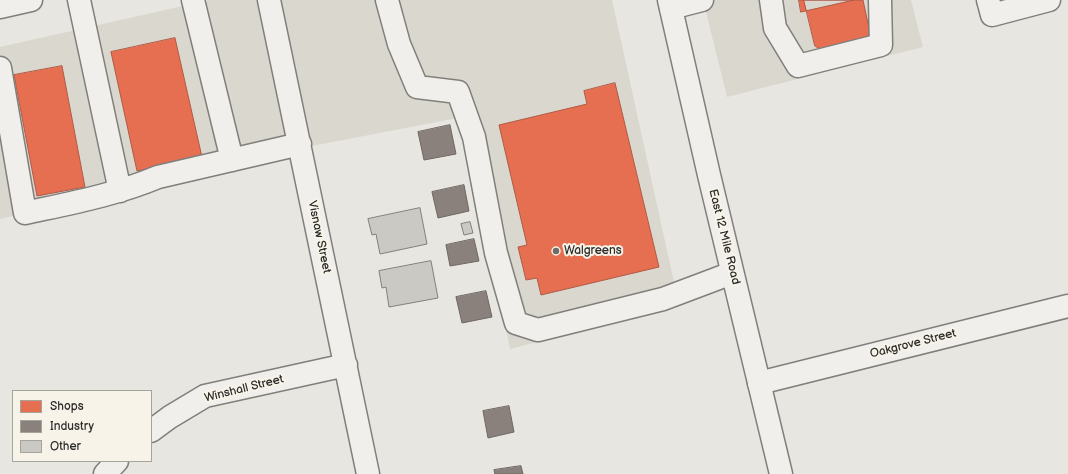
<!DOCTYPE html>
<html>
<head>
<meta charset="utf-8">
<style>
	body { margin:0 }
	#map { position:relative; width:1068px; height:474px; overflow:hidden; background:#e8e6e0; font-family:"Balsamiq Sans",sans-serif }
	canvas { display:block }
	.legend { position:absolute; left:12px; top:390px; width:140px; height:72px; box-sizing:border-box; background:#f7f3e8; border:1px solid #a5a39c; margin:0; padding:5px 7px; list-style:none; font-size:12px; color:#2b2b2b }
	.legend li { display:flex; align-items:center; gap:8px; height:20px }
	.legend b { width:20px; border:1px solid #a5a39c }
</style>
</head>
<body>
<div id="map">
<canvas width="1068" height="474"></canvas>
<ul class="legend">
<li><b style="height:11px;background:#e76f51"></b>Shops</li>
<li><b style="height:11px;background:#8a817c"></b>Industry</li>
<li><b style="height:11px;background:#cac9c4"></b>Other</li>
</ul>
</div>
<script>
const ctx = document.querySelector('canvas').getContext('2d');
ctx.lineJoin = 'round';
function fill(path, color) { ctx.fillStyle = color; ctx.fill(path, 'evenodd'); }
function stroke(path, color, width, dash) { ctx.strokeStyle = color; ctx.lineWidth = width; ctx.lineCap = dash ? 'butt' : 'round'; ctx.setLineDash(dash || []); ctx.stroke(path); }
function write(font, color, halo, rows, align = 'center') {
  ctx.font = font + ' "Balsamiq Sans",sans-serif'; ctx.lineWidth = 4; ctx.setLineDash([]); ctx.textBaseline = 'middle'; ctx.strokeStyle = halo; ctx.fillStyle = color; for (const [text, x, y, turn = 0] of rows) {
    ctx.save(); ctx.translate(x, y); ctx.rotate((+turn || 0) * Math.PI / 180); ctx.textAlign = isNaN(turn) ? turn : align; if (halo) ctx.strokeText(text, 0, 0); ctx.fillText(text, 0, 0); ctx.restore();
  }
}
const built = new Path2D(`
	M 210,0 L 612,0 L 679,305 L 510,349 L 463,117 L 270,154 L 0,219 L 0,47 Z
	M 703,0 L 911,0 L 923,47 L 727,97 Z`);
const shops = new Path2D(`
	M 799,0 L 854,0 L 801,12 Z
	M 804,0 L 863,0 L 870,33 L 865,41 L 823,51 L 815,46 Z
	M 175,38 L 202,157 L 137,171 L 111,52 Z
	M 62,66 L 85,187 L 37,196 L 14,75 Z
	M 615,83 L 659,267 L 541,295 L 537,278 L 526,280 L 518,247 L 527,245 L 499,125 L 587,104 L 584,91 Z`);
const industry = new Path2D(`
	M 450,125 L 456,154 L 424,160 L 418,132 Z
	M 464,185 L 469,211 L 438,218 L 432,192 Z
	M 474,239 L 479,261 L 450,266 L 446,245 Z
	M 486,291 L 492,317 L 462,323 L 456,297 Z
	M 509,406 L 514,432 L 488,438 L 483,411 Z
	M 521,466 L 523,474 L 495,474 L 494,470 Z`);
const building = new Path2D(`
	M 420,208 L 427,244 L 380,254 L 376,234 L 372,235 L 368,219 Z
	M 470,222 L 473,233 L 464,235 L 461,224 Z
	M 431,261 L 438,298 L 389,307 L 386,287 L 382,288 L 379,271 Z`);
const minor = new Path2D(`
	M 79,0 L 120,191
	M 193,0 L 232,160
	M 269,0 L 368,474
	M 387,0 L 399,44 L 417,87 L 458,92 L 474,137 L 496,253 L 516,323 L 538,330 L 663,299 L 732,273
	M 771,0 L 775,28 L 798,66 L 881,45 L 880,0
	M 988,0 L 992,15 L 1049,0
	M 671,8 L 702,0
	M 0,68 L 25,213 C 71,203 115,195 158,177 L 300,144
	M 759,383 L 1068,306
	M 151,431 L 170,417 L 205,396 L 346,365
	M 105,474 L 117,461`);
const major = new Path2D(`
	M 669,0 L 709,175 L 781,474
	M 0,7 L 31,0`);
const markers = [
	[556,251,4,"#6d6c6a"]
];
const streetNames = [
	["Visnaw Street",319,237,78],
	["East 12 Mile Road",724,237,76],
	["Oakgrove Street",913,344,-14],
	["Winshall Street",244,389,-14]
];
const poiNames = [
	["Walgreens",564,251]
];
fill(built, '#dad7cf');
fill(shops, '#e76f51');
stroke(shops, '#af5b46', 1);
fill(industry, '#8a817c');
stroke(industry, '#6e6764', 1);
fill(building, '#cac9c4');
stroke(building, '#807f7c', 1);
stroke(minor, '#807f7c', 25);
stroke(major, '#807f7c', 25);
stroke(minor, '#f0efeb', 22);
stroke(major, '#f0efeb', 22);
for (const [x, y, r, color] of markers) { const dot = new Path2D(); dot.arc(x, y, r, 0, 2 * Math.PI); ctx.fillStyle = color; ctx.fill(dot); stroke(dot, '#f7f3e8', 1.5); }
write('12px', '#2b2b2b', '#f7f3e8', streetNames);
write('12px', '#2b2b2b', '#f7f3e8', poiNames, 'left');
</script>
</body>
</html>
